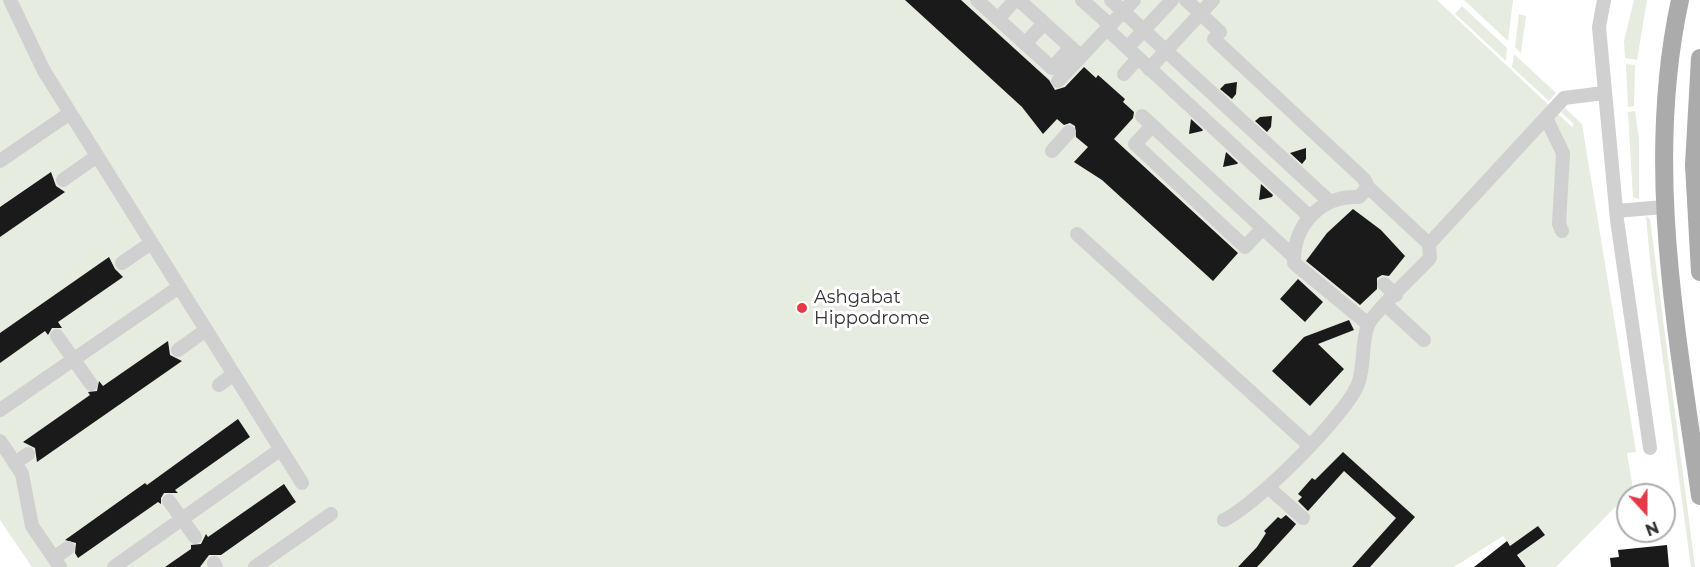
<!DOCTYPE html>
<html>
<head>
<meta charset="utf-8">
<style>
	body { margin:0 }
	#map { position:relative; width:1700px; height:567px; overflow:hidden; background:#fff; font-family:Montserrat,sans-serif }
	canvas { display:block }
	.north { position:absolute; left:1616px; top:483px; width:60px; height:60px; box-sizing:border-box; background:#fff; border:2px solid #adadad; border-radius:50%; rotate:159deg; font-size:16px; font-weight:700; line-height:24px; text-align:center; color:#333 }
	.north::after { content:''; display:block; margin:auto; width:21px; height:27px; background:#e63946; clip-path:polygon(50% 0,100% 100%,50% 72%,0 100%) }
</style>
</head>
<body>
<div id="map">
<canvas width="1700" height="567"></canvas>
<div class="north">N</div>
</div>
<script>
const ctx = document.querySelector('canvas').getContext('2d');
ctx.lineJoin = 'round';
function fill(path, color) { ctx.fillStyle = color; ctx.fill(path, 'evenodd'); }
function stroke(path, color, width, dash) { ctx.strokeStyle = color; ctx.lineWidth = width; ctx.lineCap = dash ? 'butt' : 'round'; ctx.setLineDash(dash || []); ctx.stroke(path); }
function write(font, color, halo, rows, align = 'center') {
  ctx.font = font + ' Montserrat,sans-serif'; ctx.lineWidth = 6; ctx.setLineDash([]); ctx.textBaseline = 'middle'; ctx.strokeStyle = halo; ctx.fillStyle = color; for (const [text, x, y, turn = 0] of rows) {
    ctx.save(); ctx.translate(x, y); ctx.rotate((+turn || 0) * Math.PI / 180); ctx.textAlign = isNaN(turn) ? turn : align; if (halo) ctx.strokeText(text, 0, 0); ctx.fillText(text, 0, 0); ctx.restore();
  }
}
const green = new Path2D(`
	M 0,0 L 1437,0 L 1572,127 L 1574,124 L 1561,112 L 1565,108 L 1582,124 L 1636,452 L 1627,453 L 1633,489 L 1556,567 L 1527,567 L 1503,536 L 1454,567 L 32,567 L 0,520 Z
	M 1464,0 L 1513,0 L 1508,41 Z
	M 1634,0 L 1647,0 L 1637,60 L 1625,58 L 1624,41 Z
	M 1462,6 L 1507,48 L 1506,61 L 1455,14 Z
	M 1519,14 L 1526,16 L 1521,53 L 1515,47 Z
	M 1514,54 L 1556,93 L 1549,101 L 1512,67 Z
	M 1626,64 L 1635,65 L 1634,106 L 1628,107 Z
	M 1635,111 L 1639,139 L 1639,199 L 1633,197 L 1628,112 Z
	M 1646,216 L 1650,219 L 1695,567 L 1691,567 L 1651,271 Z`);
const building = new Path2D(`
	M 905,0 L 961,0 L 1049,80 L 1055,90 L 1065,87 L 1084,67 L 1096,78 L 1098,75 L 1125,99 L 1123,102 L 1134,112 L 1133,118 L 1114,139 L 1238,253 L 1213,281 L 1102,180 L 1074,162 L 1088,147 L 1076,137 L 1075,126 L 1070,123 L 1064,125 L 1057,119 L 1043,134 L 1022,107 Z
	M 1237,82 L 1236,94 L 1232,99 L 1220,89 L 1225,84 Z
	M 1272,116 L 1271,127 L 1267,132 L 1255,121 L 1260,117 Z
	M 1191,119 L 1203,130 L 1202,131 L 1189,134 Z
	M 1306,148 L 1306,159 L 1302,164 L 1290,153 Z
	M 1226,152 L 1238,163 L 1237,164 L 1223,167 Z
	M 51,172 L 56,186 L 65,192 L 0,237 L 0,207 Z
	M 1261,184 L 1273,195 L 1272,197 L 1259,200 Z
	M 1353,209 L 1381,230 L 1405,256 L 1389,276 L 1382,275 L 1377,278 L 1377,289 L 1360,305 L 1306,261 L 1327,233 Z
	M 109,257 L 115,269 L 123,277 L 58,322 L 62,328 L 52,328 L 48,335 L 45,331 L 0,363 L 0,333 Z
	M 1298,279 L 1323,302 L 1305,322 L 1280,299 Z
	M 1349,320 L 1354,330 L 1318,344 L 1344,369 L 1310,406 L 1272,371 L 1304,337 Z
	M 168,341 L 170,355 L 182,361 L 37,462 L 35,448 L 23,442 L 90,395 L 88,392 L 97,391 L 99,381 L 103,386 Z
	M 238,419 L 250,437 L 175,490 L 178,493 L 164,493 L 161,498 L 161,504 L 158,502 L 78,558 L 75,553 L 76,543 L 65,540 L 145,483 L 147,485 Z
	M 1343,452 L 1415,517 L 1370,567 L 1352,567 L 1396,518 L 1344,471 L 1308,511 L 1298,501 L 1302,497 L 1298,494 L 1312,478 L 1315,480 Z
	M 284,484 L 296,502 L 221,555 L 209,555 L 200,567 L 165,567 L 191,549 L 191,545 L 201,544 L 206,534 L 208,537 Z
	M 1286,515 L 1296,524 L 1292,529 L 1257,567 L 1238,567 L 1257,547 L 1266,533 L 1264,531 L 1278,517 L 1281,519 Z
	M 1538,526 L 1545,535 L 1517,555 L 1526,567 L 1474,567 L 1507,541 L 1510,546 Z
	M 1667,545 L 1669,567 L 1611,567 L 1610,558 L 1619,557 L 1618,550 Z`);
const minor = new Path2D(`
	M 10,0 L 44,71 L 302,483
	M 977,0 L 1052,68 L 1071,47
	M 1019,0 L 1077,53
	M 1082,0 L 1110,25
	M 1111,0 L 1330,202
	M 1186,0 L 1220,32
	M 1604,0 L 1599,27 L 1617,220 L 1650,448
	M 998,19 L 1015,0
	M 1107,29 L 1310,217
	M 1214,39 L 1364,179 L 1368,187 L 1429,244
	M 1025,44 L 1044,23
	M 1127,48 L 1172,0
	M 1149,69 L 1213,0
	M 1124,74 L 1138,58
	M 1058,81 L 1134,0
	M 1142,116 L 1294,257
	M 1546,118 L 1563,153 L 1559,224 L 1562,231
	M 1152,126 L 1135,144 L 1245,247 L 1263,228
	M 1052,151 L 1069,132
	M 0,161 L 70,113
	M 63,180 L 97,156
	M 1368,187 L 1359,197 C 1320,195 1293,226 1294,263 L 1368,324
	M 1616,211 L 1664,207
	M 1077,234 L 1309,445
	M 122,263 L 151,243
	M 1384,284 L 1396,295
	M 1386,305 L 1424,340
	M 57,336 L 91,384
	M 178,350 L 206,330
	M 219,385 L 234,374
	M 0,410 L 179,287
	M 0,441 L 22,474 L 32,526 L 60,567
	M 15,463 L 28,454
	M 1269,488 L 1303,518
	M 169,501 L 195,537
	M 1224,520 C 1255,506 1346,415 1358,384 C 1365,365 1361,343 1368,325 C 1373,313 1419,270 1430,258 L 1429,244 L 1564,98 L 1604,93
	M 54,558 L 68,548
	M 214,563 L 216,567
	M 114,567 L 281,449
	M 255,567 L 331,514`);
const major = new Path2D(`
	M 1680,0 C 1644,165 1677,332 1700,496
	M 1700,58 L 1694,165 L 1700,272`);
const markers = [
	[802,308,6,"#e63946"]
];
const poiNames = [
	["Ashgabat",814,298],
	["Hippodrome",814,319]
];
fill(green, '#e6ecdf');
fill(building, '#1a1a1a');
stroke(minor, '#d0d0d0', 14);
stroke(major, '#ababab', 18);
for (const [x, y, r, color] of markers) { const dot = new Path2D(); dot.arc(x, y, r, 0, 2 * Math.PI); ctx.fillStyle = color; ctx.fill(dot); stroke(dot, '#fff', 2); }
write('18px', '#333', '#fff', poiNames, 'left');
</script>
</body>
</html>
